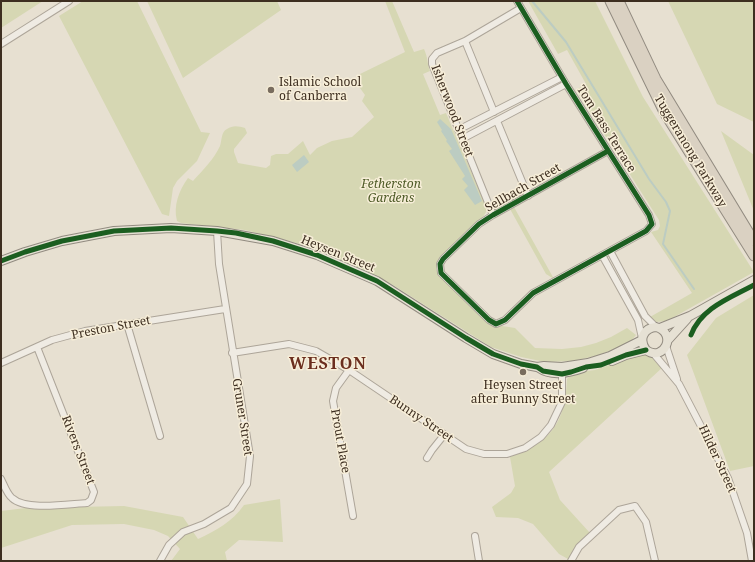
<!DOCTYPE html>
<html>
<head>
<meta charset="utf-8">
<style>
	body { margin:0 }
	#map { position:relative; width:755px; height:562px; overflow:hidden; background:#e7e0d1; font-family:"Noto Serif",serif }
	canvas { display:block }
	.frame { position:absolute; inset:0; border:2px solid #3d2e20; pointer-events:none }
</style>
</head>
<body>
<div id="map">
<canvas width="755" height="562"></canvas>
<div class="frame"></div>
</div>
<script>
const ctx = document.querySelector('canvas').getContext('2d');
ctx.lineJoin = 'round';
function fill(path, color) { ctx.fillStyle = color; ctx.fill(path, 'evenodd'); }
function stroke(path, color, width, dash) { ctx.strokeStyle = color; ctx.lineWidth = width; ctx.lineCap = dash ? 'butt' : 'round'; ctx.setLineDash(dash || []); ctx.stroke(path); }
function write(font, color, halo, rows, align = 'center') {
  ctx.font = font + ' "Noto Serif",serif'; ctx.lineWidth = 3; ctx.setLineDash([]); ctx.textBaseline = 'middle'; ctx.strokeStyle = halo; ctx.fillStyle = color; for (const [text, x, y, turn = 0] of rows) {
    ctx.save(); ctx.translate(x, y); ctx.rotate((+turn || 0) * Math.PI / 180); ctx.textAlign = isNaN(turn) ? turn : align; if (halo) ctx.strokeText(text, 0, 0); ctx.fillText(text, 0, 0); ctx.restore();
  }
}
const green = new Path2D(`
	M 1,1 L 43,1 L 1,28 Z
	M 83,1 L 137,1 L 201,132 L 210,133 L 197,161 L 177,181 L 173,188 L 169,216 L 162,214 L 59,16 Z
	M 147,1 L 277,1 L 281,10 L 183,78 Z
	M 385,1 L 392,1 L 414,52 L 424,49 C 428,58 427,62 430,71 L 423,74 L 440,115 L 446,113 L 487,208 C 486,222 450,245 441,257 C 438,260 437,265 436,269 L 440,276 L 496,325 L 515,328 L 535,348 L 562,349 L 581,347 L 596,343 L 611,337 L 627,328 L 636,335 L 632,340 L 617,348 L 599,355 L 574,361 L 545,362 L 521,357 L 491,347 L 393,285 L 321,250 L 282,239 L 245,230 L 181,223 L 177,221 C 173,206 179,190 188,178 L 193,181 C 203,170 214,159 220,146 C 222,140 221,132 227,129 C 233,125 238,126 245,128 L 247,133 L 234,149 L 234,152 L 238,163 L 266,168 L 270,165 L 271,156 L 276,154 L 288,154 L 303,141 L 310,155 L 317,148 L 332,141 L 352,137 L 374,117 L 362,101 L 365,95 L 357,84 L 360,74 L 405,52 Z
	M 528,1 L 595,1 L 643,97 L 754,272 L 667,321 L 656,322 L 650,317 L 692,293 L 651,232 L 658,230 L 660,226 L 659,220 L 576,90 L 586,84 L 567,50 L 558,54 Z
	M 668,1 L 754,1 L 754,122 L 717,104 Z
	M 721,131 L 754,155 L 754,211 Z
	M 514,207 L 554,279 L 546,274 L 510,209 Z
	M 754,295 L 754,466 L 730,471 L 687,355 L 716,318 Z
	M 638,350 L 655,356 L 663,367 L 549,472 L 560,500 L 590,533 L 578,544 L 568,559 L 559,554 L 533,524 L 518,518 L 496,517 L 492,507 L 511,493 L 515,486 L 510,457 C 551,441 565,424 567,379 L 571,375 L 578,372 L 595,370 L 618,362 Z
	M 280,499 L 283,542 L 239,540 L 225,552 L 227,561 L 171,561 L 180,549 L 168,536 L 154,530 L 124,524 L 72,525 L 1,548 L 1,511 L 26,508 L 124,506 L 183,517 L 198,539 C 217,530 232,522 244,505 Z`);
const water = new Path2D(`
	M 440,119 L 451,129 L 482,201 L 475,205 L 464,190 L 468,186 L 462,179 L 465,176 L 449,151 L 452,149 L 446,141 L 447,140 L 441,131 L 442,130 L 437,122 Z
	M 304,155 L 309,162 L 297,172 L 292,165 Z`);
const stream = new Path2D(`
	M 532,1 L 566,42 L 649,179 L 666,202 L 670,211 L 663,244 L 694,289`);
const minor = new Path2D(`
	M 517,1 L 566,84 L 649,215 L 652,224 L 646,231 L 533,293 L 505,320 L 496,324 L 489,320 L 441,273 L 440,264 L 443,259 L 479,224 L 493,215 L 608,151
	M 465,41 L 494,112
	M 1,44 L 69,1
	M 497,121 L 528,196
	M 458,130 L 562,77
	M 462,139 L 566,84
	M 493,215 L 432,64 L 432,59 L 437,53 L 465,41 L 521,8
	M 610,251 L 645,316 L 656,327
	M 602,255 L 638,320 L 642,338
	M 127,324 L 160,436
	M 666,346 L 677,379
	M 232,353 L 289,344 L 316,351 L 349,370 L 466,449 L 484,454 L 507,454 L 525,448 L 541,437 L 551,425 L 562,402 L 562,370
	M 653,353 L 679,384 L 728,478 L 747,533 L 752,561
	M 1,363 L 52,340 L 85,331 L 225,309
	M 349,370 L 336,388 L 333,401 L 353,516
	M 427,458 L 432,450 L 444,435
	M 1,479 C 4,485 7,494 12,498 C 26,511 68,504 87,503 L 91,500 L 94,492 L 37,347
	M 475,536 L 479,561
	M 160,561 L 169,545 L 183,532 L 204,524 L 231,508 L 247,484 L 250,456 L 219,264 L 217,231
	M 571,561 L 579,547 L 619,510 L 635,506 L 646,522 L 655,561`);
const major = new Path2D(`
	M 1,261 L 25,252 L 62,241 L 114,231 L 171,228 L 217,231 L 273,241 L 317,255 L 377,281 L 466,338 L 493,354 L 521,364 L 537,367 L 544,366 L 562,367 L 588,363 L 610,356 L 642,340
	M 660,328 L 690,316 L 754,280
	M 668,340 L 687,319
	M 612,361 L 626,355 L 646,350 C 664,363 678,333 656,327 C 644,328 638,339 646,350
	M 539,368 C 552,377 569,373 583,368`);
const highway = new Path2D(`
	M 610,1 L 664,112 L 754,256
	M 619,1 L 656,79 L 754,241`);
const cycleway = new Path2D(`
	M 517,1 L 566,84 L 649,215 L 652,224 L 646,231 L 533,293 L 505,320 L 496,324 L 489,320 L 441,273 L 440,264 L 443,259 L 479,224 L 493,215 L 608,151
	M 1,261 L 25,252 L 62,241 L 114,231 L 171,228 L 217,231 L 236,233 L 273,241 L 317,255 L 377,281 L 466,338 L 493,354 L 521,364 L 537,367 L 543,371 L 562,374 L 571,372 L 586,367 L 601,365 L 626,355 L 646,350
	M 691,335 C 701,308 730,298 754,285`);
const markers = [
	[271,90,4,"#786c5e"],
	[523,372,4,"#786c5e"]
];
const poiNames = [
	["Islamic School",279,83],
	["of Canberra",279,97],
	["Heysen Street",523,386,"center"],
	["after Bunny Street",523,400,"center"]
];
const streetNames = [
	["Isherwood Street",452,111,69],
	["Tom Bass Terrace",606,129,58],
	["Tuggeranong Parkway",690,151,59],
	["Sellbach Street",523,188,-30],
	["Heysen Street",338,254,22],
	["Preston Street",111,328,-11],
	["Gruner Street",242,417,81],
	["Bunny Street",421,419,34],
	["Prout Place",340,441,80],
	["Rivers Street",78,450,69],
	["Hilder Street",717,459,65]
];
const parkNames = [
	["Fetherston",391,185],
	["Gardens",391,199]
];
const districtNames = [
	["WESTON",328,364]
];
fill(green, '#d6d7b3');
fill(water, '#bcccc2');
stroke(stream, '#bcccc2', 2);
stroke(minor, '#ada599', 8);
stroke(major, '#928b80', 10);
stroke(highway, '#928b80', 11);
stroke(minor, '#efebe3', 6);
stroke(major, '#e6e1d4', 8);
stroke(highway, '#dad1c2', 9);
stroke(cycleway, '#1b5e20', 5);
for (const [x, y, r, color] of markers) { const dot = new Path2D(); dot.arc(x, y, r, 0, 2 * Math.PI); ctx.fillStyle = color; ctx.fill(dot); stroke(dot, '#f7eed8', 1.5); }
write('12px', '#3d2e20', '#f7eed8', poiNames, 'left');
write('12px', '#3d2e20', '#f7eed8', streetNames);
write('italic 12px', '#4d5a26', '#f7eed8', parkNames);
ctx.letterSpacing = '1px';
write('bold 16px', '#6b2e1e', '#f7eed8', districtNames);
ctx.letterSpacing = '0px';
</script>
</body>
</html>
